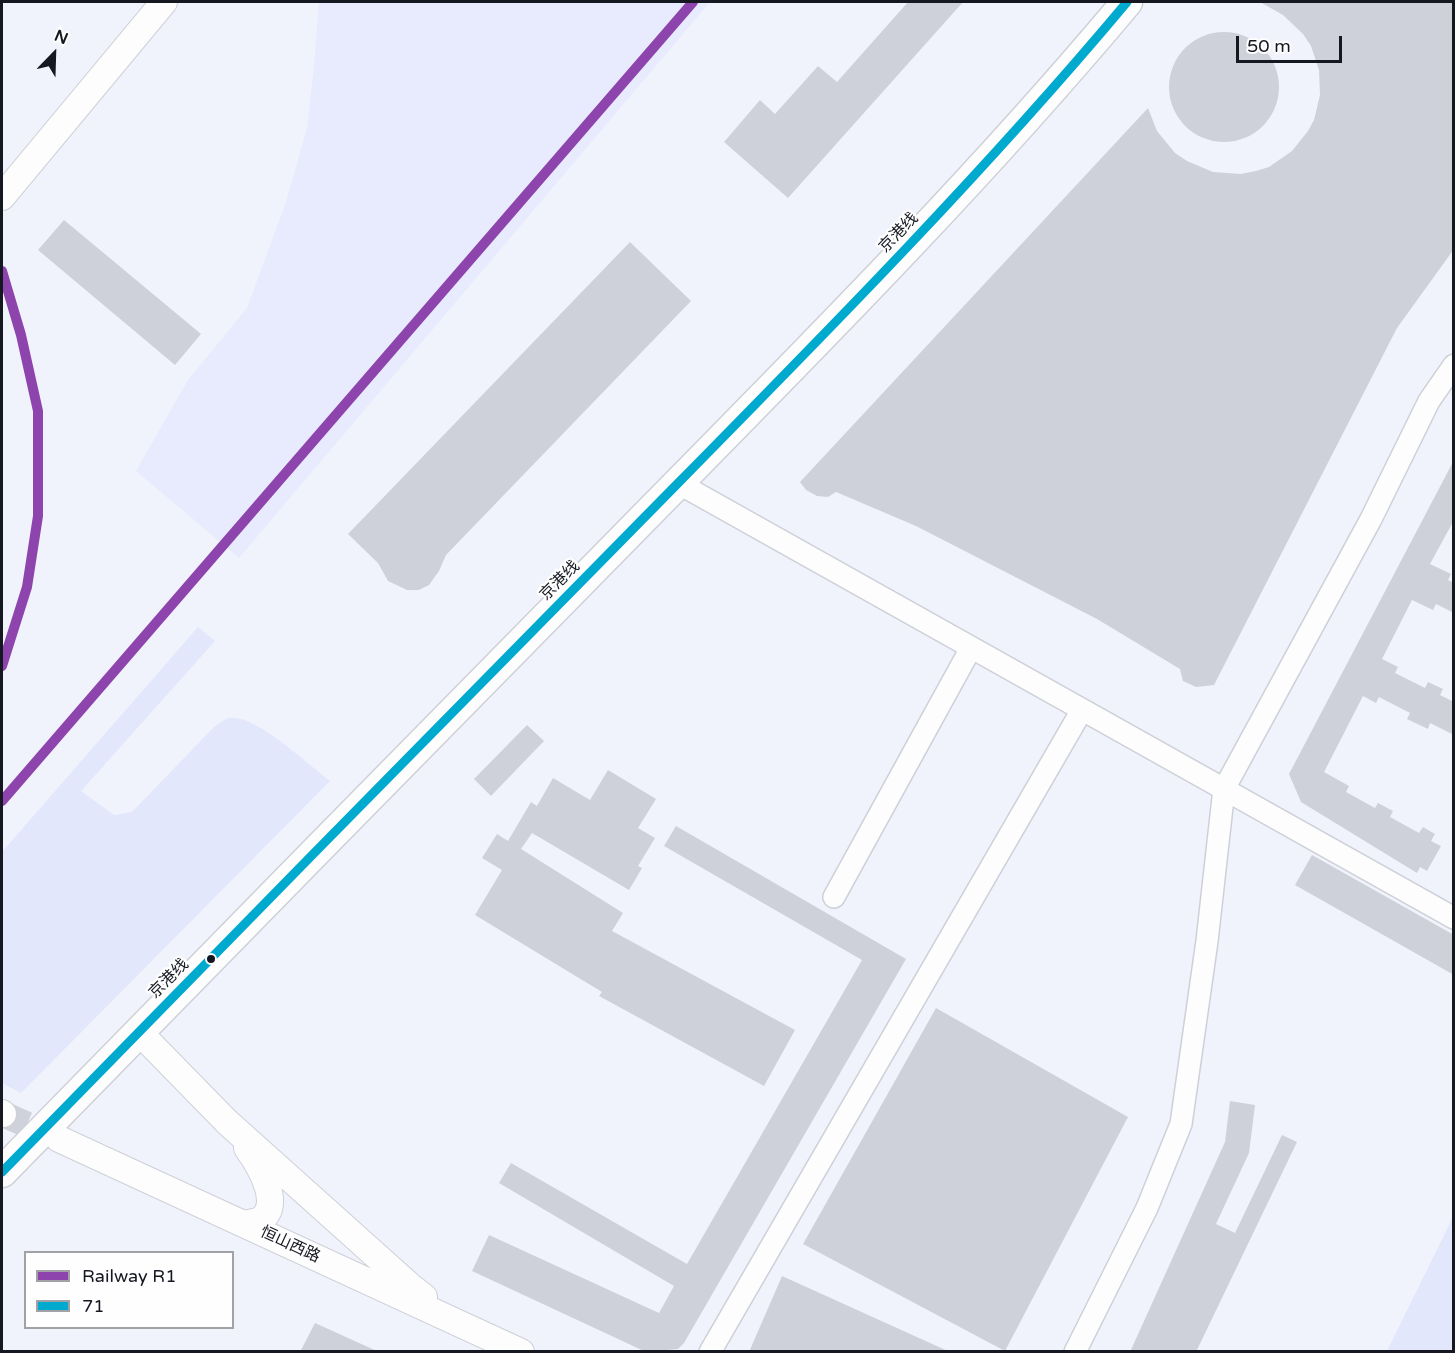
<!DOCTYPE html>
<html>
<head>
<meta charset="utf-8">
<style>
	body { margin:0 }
	#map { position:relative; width:1455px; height:1353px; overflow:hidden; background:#f0f3fb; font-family:"Varela Round",sans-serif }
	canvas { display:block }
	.frame { position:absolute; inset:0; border:3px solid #161821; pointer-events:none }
	.legend { position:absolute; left:24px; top:1251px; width:210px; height:78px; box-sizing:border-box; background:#fefefe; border:2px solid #a1a2a6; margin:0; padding:8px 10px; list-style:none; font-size:18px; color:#161821 }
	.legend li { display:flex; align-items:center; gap:12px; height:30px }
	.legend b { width:30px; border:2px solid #a1a2a6 }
	.north { position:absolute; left:24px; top:24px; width:60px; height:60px; -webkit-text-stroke:4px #fefefe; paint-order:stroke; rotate:23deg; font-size:16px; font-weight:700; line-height:24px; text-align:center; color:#161821 }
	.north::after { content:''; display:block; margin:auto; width:21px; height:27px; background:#161821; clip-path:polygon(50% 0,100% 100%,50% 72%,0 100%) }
	.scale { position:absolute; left:1236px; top:36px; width:106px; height:27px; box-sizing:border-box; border:3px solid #161821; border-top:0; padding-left:8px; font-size:18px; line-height:21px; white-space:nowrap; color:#161821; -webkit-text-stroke:4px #fefefe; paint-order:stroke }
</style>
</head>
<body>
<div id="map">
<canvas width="1455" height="1353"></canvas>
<div class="frame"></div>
<ul class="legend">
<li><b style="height:8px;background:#8e44ad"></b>Railway R1</li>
<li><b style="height:8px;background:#00a9ce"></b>71</li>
</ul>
<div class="north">N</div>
<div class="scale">50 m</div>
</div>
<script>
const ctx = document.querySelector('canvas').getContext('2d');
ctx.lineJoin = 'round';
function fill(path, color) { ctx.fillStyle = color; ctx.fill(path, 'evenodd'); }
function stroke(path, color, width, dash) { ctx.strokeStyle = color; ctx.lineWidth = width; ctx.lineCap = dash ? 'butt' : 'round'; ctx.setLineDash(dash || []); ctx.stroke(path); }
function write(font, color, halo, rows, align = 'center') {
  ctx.font = font + ' "Varela Round","Noto Sans SC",sans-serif'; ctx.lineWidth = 4.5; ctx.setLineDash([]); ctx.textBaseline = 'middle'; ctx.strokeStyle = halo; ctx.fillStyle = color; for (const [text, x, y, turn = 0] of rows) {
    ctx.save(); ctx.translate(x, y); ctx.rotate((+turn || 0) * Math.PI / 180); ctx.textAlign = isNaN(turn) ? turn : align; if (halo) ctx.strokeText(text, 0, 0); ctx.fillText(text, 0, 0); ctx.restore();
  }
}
const built = new Path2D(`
	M 319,2 L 710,2 L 239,558 L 136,471 L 188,380 L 247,308 L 286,202 L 307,128 L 314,67 Z`);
const green = new Path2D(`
	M 198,627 L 215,641 L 81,791 L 114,815 L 132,812 L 213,728 C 217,725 224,719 229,718 C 254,713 309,765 330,781 L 21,1093 L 2,1083 L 2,852 Z
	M 1453,1217 L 1453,1351 L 1387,1351 Z`);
const building = new Path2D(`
	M 908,2 L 963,2 L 788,198 L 724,142 L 760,100 L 775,114 L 818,66 L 837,82 Z
	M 1260,2 L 1454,2 L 1454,249 L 1397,328 L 1214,685 L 1196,687 L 1183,681 L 1180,669 L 1097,619 L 916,526 L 836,492 L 828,497 L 817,496 L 806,490 L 800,482 L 1148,108 L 1157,131 L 1175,153 L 1187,161 L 1213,172 L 1241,174 L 1256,171 L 1269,167 L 1292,151 L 1308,131 L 1314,120 L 1320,95 L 1319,70 L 1311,46 L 1303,34 L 1283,15 Z
	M1169 87a55 55 0 1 1 110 0a55 55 0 1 1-110 0Z
	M 64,220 L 201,334 L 175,365 L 38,250 Z
	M 630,242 L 691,301 L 446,555 L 439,571 L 429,585 L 419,590 L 407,590 L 388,581 L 378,563 L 348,534 Z
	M 1454,460 L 1454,520 L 1430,564 L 1451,574 L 1448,580 L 1454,583 L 1454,613 L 1436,604 L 1433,610 L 1412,600 L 1382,659 L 1398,667 L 1395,673 L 1425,688 L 1428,682 L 1443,689 L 1440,695 L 1454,702 L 1454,735 L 1430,723 L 1428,729 L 1407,719 L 1410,713 L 1379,697 L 1376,703 L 1363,696 L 1324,772 L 1349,786 L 1346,792 L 1375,808 L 1378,803 L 1393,811 L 1390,817 L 1419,833 L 1423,827 L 1435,834 L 1431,841 L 1441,846 L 1427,871 L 1420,867 L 1417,873 L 1301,802 L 1289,774 Z
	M 527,725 L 544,741 L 491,796 L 474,779 Z
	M 608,770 L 656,799 L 638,828 L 655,838 L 638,866 L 642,868 L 629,890 L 532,833 L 521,849 L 623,913 L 612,931 L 795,1030 L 764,1086 L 599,996 L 602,992 L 475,915 L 502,870 L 482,858 L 497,834 L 508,841 L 531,802 L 537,806 L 553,778 L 590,800 Z
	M 676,826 L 906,959 L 684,1343 L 678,1349 L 646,1352 L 472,1271 L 489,1235 L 659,1313 L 674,1286 L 499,1183 L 511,1163 L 687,1264 L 862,960 L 664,846 Z
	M 1312,855 L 1454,935 L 1454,975 L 1295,885 Z
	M 936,1008 L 1128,1117 L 1005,1351 L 803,1244 Z
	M 1230,1101 L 1255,1105 L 1249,1153 L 1216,1224 L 1235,1233 L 1282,1135 L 1297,1142 L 1196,1352 L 1130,1352 L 1225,1142 Z
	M 782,1276 L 950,1352 L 749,1352 Z
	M 315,1323 L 379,1352 L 300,1352 Z`);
const majorTunnel = new Path2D(`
	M 3,1114 L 57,1138`);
const minor = new Path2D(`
	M 678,483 L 1454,918
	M 834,897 L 971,648
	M 710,1352 L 1082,710
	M 1075,1352 L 1147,1208 L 1181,1124 L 1207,941 L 1224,789 L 1371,519 L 1429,401 L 1454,365`);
const major = new Path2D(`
	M 2,197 L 164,2
	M 139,1032 L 227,1122 L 410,1286 L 424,1297
	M 2,1113 L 3,1114
	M 59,1139 L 521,1352
	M 244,1224 C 248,1223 254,1222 258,1221 C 286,1208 258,1163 247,1148`);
const highway = new Path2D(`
	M 2,1172 C 210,958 421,745 630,532 C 800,359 972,187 1127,2`);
const bus1 = new Path2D(`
	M 2,1172 C 210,958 421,745 630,532 C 800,359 972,187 1127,2`);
const rail1 = new Path2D(`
	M 2,271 L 21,335 L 38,411 L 38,516 L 27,587 L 2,666
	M 2,801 L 693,2`);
const markers = [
	[211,959,5,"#161821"]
];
const streetNames = [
	["京港线",899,233,-46],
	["京港线",560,581,-45],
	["京港线",169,979,-45],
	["恒山西路",290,1245,25]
];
fill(built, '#e7ebfd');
fill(green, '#e2e7fc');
fill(building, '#cfd1da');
stroke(majorTunnel, '#cfd2da', 26, [26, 13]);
stroke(minor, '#ced0d8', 24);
stroke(major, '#ced0d8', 28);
stroke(highway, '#ced0d8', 33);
stroke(minor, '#fdfdfe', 21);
stroke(major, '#fdfdfe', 26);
stroke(highway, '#fdfdfe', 30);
stroke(bus1, '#00a9ce', 9);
stroke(rail1, '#8e44ad', 10);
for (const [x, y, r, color] of markers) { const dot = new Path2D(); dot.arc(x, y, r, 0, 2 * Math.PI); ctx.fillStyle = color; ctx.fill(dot); stroke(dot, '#fefefe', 2); }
write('16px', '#161821', '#fefefe', streetNames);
</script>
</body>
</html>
